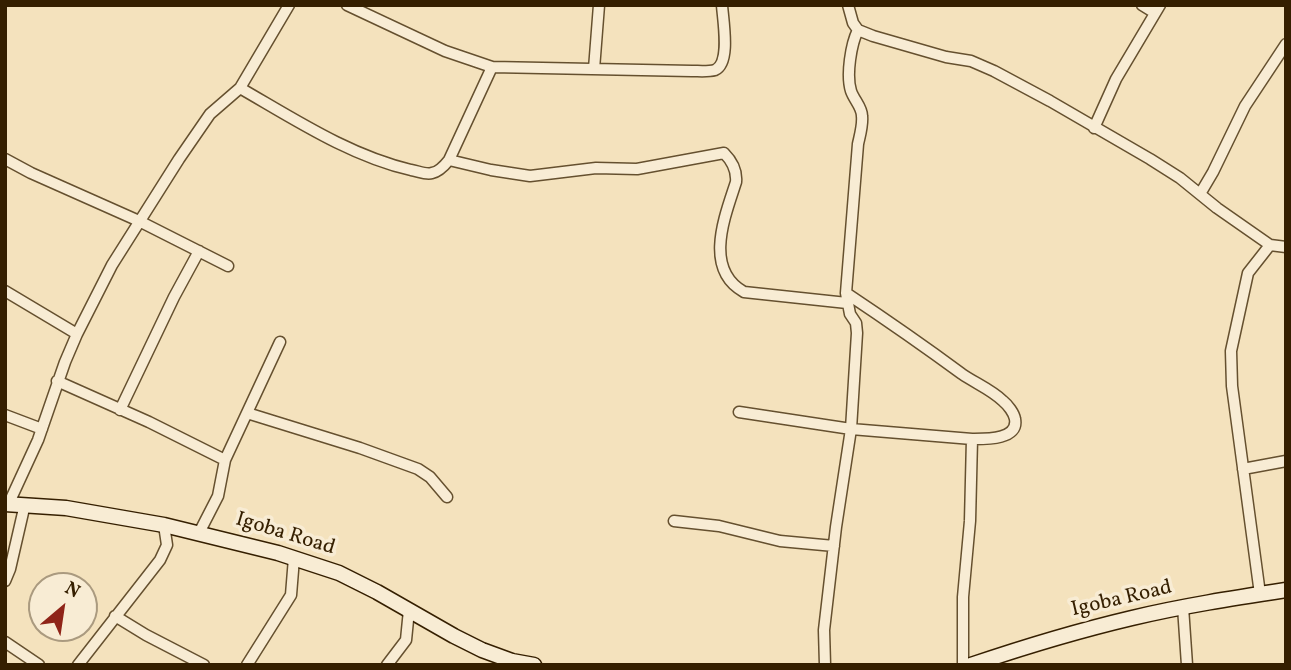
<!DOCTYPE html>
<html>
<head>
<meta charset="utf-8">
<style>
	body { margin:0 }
	#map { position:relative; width:1291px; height:670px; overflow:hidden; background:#f4e2bd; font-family:Vollkorn,serif }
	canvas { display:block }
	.frame { position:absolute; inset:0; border:7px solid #351f00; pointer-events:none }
	.north { position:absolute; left:28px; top:572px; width:70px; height:70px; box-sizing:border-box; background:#f8ecd4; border:2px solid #aa9a7f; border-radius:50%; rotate:29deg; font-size:19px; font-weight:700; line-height:28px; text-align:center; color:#351f00 }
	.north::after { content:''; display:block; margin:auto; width:24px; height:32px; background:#8f2418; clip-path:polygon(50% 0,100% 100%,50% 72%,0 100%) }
</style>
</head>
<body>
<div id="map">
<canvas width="1291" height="670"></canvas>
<div class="frame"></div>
<div class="north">N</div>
</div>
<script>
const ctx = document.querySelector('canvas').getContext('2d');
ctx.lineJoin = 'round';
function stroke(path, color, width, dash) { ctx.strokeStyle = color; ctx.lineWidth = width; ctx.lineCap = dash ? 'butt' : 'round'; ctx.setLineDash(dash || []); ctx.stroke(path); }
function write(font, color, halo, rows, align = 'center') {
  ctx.font = font + ' Vollkorn,serif'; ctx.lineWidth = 7; ctx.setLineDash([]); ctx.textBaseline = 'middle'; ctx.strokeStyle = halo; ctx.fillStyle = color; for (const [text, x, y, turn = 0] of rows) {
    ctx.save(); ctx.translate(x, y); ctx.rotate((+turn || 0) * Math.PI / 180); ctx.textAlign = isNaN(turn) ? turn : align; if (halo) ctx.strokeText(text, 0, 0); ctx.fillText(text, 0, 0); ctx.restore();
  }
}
const street = new Path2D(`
	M 347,5 L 445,51 L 492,67 L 692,71 C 699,71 708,72 715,70 C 731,63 723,21 722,5
	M 848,5 L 853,23 L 858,30 L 873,36 L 946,57 L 971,61 L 994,71 L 1050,101 L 1150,159 L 1180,178 L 1217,208 L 1270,245 L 1286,247
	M 1142,5 L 1155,13
	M 594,69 L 599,5
	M 240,88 C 294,119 350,156 411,170 C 418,171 426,175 432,173 C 439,172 445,165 449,160 L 491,170 L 530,176 L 596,168 L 637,169 L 724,153 C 732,161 737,171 736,182 C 725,216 703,269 744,292 L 847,303
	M 1094,128 L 1116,79 L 1160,5
	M 5,159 L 31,173 L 139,221 L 228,266
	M 449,160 L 492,67
	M 1200,194 L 1213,172 L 1245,106 L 1286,44
	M 5,291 L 77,334
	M 57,381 L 149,422 L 225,460
	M 120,410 L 174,297 L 199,251
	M 739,412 L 851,429 L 857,333 L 856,323 L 850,314 L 846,293 L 858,144 C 860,135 863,125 862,116 C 862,107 854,100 851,91 C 846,75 851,44 858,30
	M 247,413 L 360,448 L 418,469 L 430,477 L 447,497
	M 5,415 L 42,429
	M 1243,469 L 1286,461
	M 9,503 L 38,440 L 65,362 L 77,334 L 112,265 L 179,159 L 210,114 L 240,88 L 289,5
	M 674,521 L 719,526 L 780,541 L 834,546
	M 199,533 L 218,496 L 225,460 L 280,342
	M 5,581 L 10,569 L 25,504
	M 1260,594 L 1232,386 L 1231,351 L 1248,273 L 1270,245
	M 1183,607 L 1187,665
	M 115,616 L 146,635 L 204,665
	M 5,642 L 39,665
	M 78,665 L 160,560 L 167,545 L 164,525
	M 247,665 L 291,595 L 294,558
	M 387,665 L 406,640 L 409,610
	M 825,665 L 824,630 L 836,527 L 851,429 L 972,439 C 985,439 1019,440 1015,419 C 1014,413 1008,405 1003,401 C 992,390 975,383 962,374 C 924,346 885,319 846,293
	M 963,665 L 963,597 L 970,521 L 972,439`);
const secondary = new Path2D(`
	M 5,504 L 66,508 L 164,525 L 278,553 L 339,573 L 377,592 L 454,636 L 482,650 L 512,661 L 534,665
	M 971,665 C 1024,647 1077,631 1132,618 C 1182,606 1234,598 1286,590`);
const streetNames = [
	["Igoba Road",285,535,17],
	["Igoba Road",1122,600,-13]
];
stroke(street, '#65502f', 13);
stroke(secondary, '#351f00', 17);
stroke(street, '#f8ecd4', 10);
stroke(secondary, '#f8ecd4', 14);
write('21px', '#351f00', '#f8ecd4', streetNames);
</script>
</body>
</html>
